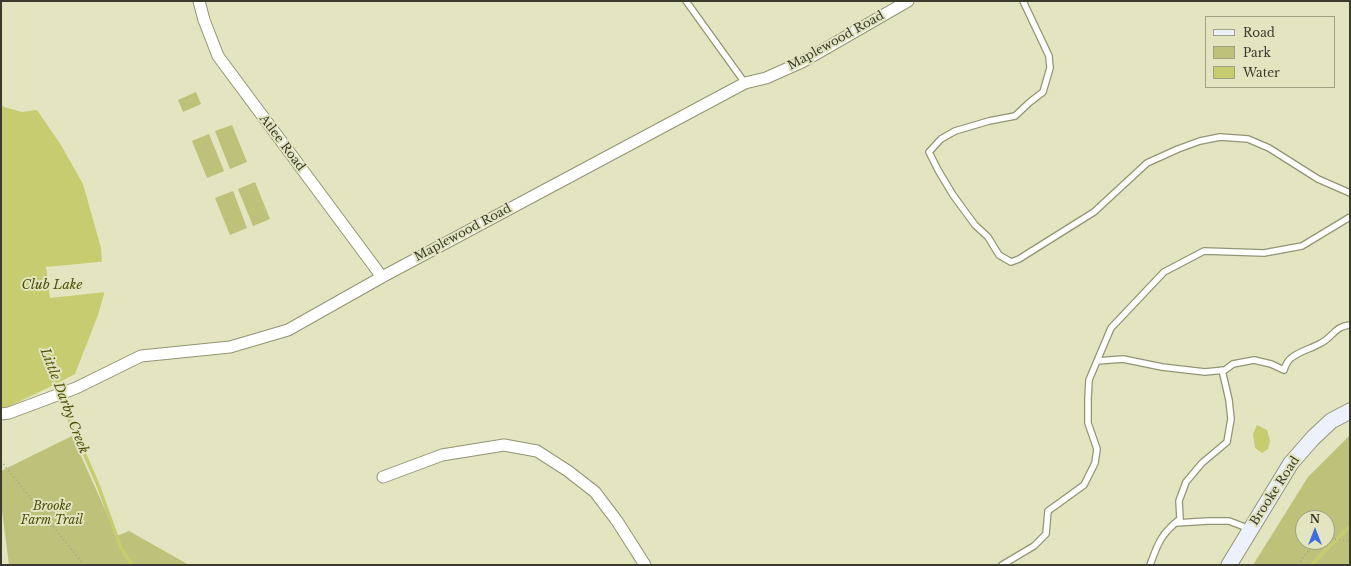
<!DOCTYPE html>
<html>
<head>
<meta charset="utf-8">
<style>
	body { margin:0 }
	#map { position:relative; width:1351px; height:566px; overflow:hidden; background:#e2e5c0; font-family:"Libre Baskerville",serif }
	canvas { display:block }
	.frame { position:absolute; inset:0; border:2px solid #3a3b2c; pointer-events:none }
	.legend { position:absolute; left:1205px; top:16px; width:130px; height:72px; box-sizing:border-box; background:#e2e5c0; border:1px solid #9fa185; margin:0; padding:5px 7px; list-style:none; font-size:12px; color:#3a3b2c }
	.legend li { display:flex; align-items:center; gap:8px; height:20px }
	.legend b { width:20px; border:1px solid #9fa185 }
	.north { position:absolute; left:1295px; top:510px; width:40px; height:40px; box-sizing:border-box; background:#e2e5c0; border:1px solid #9fa185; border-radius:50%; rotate:0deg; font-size:11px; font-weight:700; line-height:16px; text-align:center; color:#3a3b2c }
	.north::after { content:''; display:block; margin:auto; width:14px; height:18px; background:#406dde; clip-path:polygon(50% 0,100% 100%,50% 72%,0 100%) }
</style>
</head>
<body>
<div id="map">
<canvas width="1351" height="566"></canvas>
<div class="frame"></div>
<ul class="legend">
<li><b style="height:5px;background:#ecf1fc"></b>Road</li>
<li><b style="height:11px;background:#bdc17a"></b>Park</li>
<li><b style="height:11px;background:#c6cc6f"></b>Water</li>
</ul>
<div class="north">N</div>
</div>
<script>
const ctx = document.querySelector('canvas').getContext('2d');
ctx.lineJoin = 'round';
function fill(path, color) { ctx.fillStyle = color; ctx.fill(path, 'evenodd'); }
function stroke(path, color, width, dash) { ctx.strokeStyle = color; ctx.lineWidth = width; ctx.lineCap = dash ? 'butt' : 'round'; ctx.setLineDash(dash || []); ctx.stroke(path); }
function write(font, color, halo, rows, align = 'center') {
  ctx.font = font + ' "Libre Baskerville",serif'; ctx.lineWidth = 4; ctx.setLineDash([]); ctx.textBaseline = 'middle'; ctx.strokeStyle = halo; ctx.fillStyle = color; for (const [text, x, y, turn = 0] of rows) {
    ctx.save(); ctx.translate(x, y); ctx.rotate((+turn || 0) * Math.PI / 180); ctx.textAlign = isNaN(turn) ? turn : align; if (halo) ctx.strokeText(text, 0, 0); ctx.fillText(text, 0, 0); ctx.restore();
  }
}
const green = new Path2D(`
	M 196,92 L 201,104 L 183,112 L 178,100 Z
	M 232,125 L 247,162 L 230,169 L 215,131 Z
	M 209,134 L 224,171 L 207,178 L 192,141 Z
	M 255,182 L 270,219 L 253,226 L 238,189 Z
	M 233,191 L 247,228 L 230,235 L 215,198 Z
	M 1350,435 L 1350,565 L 1253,565 L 1308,477 ZM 1303,518 L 1327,518 L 1327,542 L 1303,542 Z
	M 72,436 L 117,536 L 129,531 L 189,565 L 9,565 L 1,503 L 1,471 Z`);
const water = new Path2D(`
	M 1,104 L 4,107 L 22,112 L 37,110 L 61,145 L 83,184 L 101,248 L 104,294 L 98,315 L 75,374 L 56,384 L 1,410 Z
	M 1257,425 L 1267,430 L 1270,441 L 1268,449 L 1262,453 L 1255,448 L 1253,434 Z`);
const pier = new Path2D(`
	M 129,259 L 131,261 L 134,285 L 133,287 L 106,290 L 106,292 L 50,298 L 46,267 Z`);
const stream = new Path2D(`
	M 55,380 L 69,419 L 98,485 L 121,548 L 132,565
	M 1311,565 L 1350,526`);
const path = new Path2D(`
	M 1,461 L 84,565
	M 1327,538 L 1350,541
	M 1299,565 L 1299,563 L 1316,542`);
const lane = new Path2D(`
	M 686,1 L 745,83
	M 1023,1 L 1049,56 L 1050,68 L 1043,92 L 1030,102 L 1015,116 L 989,121 L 955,131 L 941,139 L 929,152 L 938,170 L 953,195 L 975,225 L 988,237 L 999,255 L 1011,262 L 1019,259 L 1094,212 L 1147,163 L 1178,149 L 1200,141 L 1220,137 L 1248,139 L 1269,148 L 1318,179 L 1350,193
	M 1097,361 L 1111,328 L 1164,272 L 1204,251 L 1264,253 L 1302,246 L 1350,217
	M 1176,523 L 1208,521 L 1229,521 L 1250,529
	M 1002,565 L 1034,546 L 1046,534 L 1048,511 L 1084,485 L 1095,463 L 1097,449 L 1088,423 L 1088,399 L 1089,380 L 1097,361 L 1123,359 L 1162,367 L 1205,372 L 1225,370 L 1233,364 L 1254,360 L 1271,364 L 1284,370 C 1285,367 1287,362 1290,359 C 1299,351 1311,349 1321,343 C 1333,337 1335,326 1350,325
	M 1150,565 C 1158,543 1161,534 1180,519 L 1179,501 L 1186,482 L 1202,463 L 1227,442 L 1231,419 L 1229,400 L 1222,370`);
const street = new Path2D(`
	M 199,1 L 204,20 L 218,56 L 382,277
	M 1,414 L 9,413 L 76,388 L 141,356 L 230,347 L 288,330 L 382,277 L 745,83 L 766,78 L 802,62 L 908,1
	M 383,477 L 442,455 L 504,445 L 537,451 L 568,471 L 595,492 L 617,521 L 645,565`);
const secondary = new Path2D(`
	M 1229,565 L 1291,463 L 1313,438 L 1331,421 L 1350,411`);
const streetNames = [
	["Maplewood Road",836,41,-29],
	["Atlee Road",282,143,53],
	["Maplewood Road",463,233,-28],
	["Brooke Road",1275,491,-57]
];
const parkNames = [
	["Brooke",52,507],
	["Farm Trail",52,521]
];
const waterNames = [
	["Club Lake",52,285],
	["Little Darby Creek",64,401,69]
];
fill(green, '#bdc17a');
fill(water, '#c6cc6f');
fill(pier, '#e2e5c0');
stroke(stream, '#c6cc6f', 3.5);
stroke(lane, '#929572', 8);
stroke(street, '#929572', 13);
stroke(secondary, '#929572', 17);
stroke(path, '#a6a88b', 2, [1, 3]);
stroke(lane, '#fff', 5.5);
stroke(street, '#fff', 11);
stroke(secondary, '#ecf1fc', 15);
write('12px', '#3a3b2c', '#e2e5c0', streetNames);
write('italic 12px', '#4d4f06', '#e2e5c0', parkNames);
write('italic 13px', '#4f5109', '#e2e5c0', waterNames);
</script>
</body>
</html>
